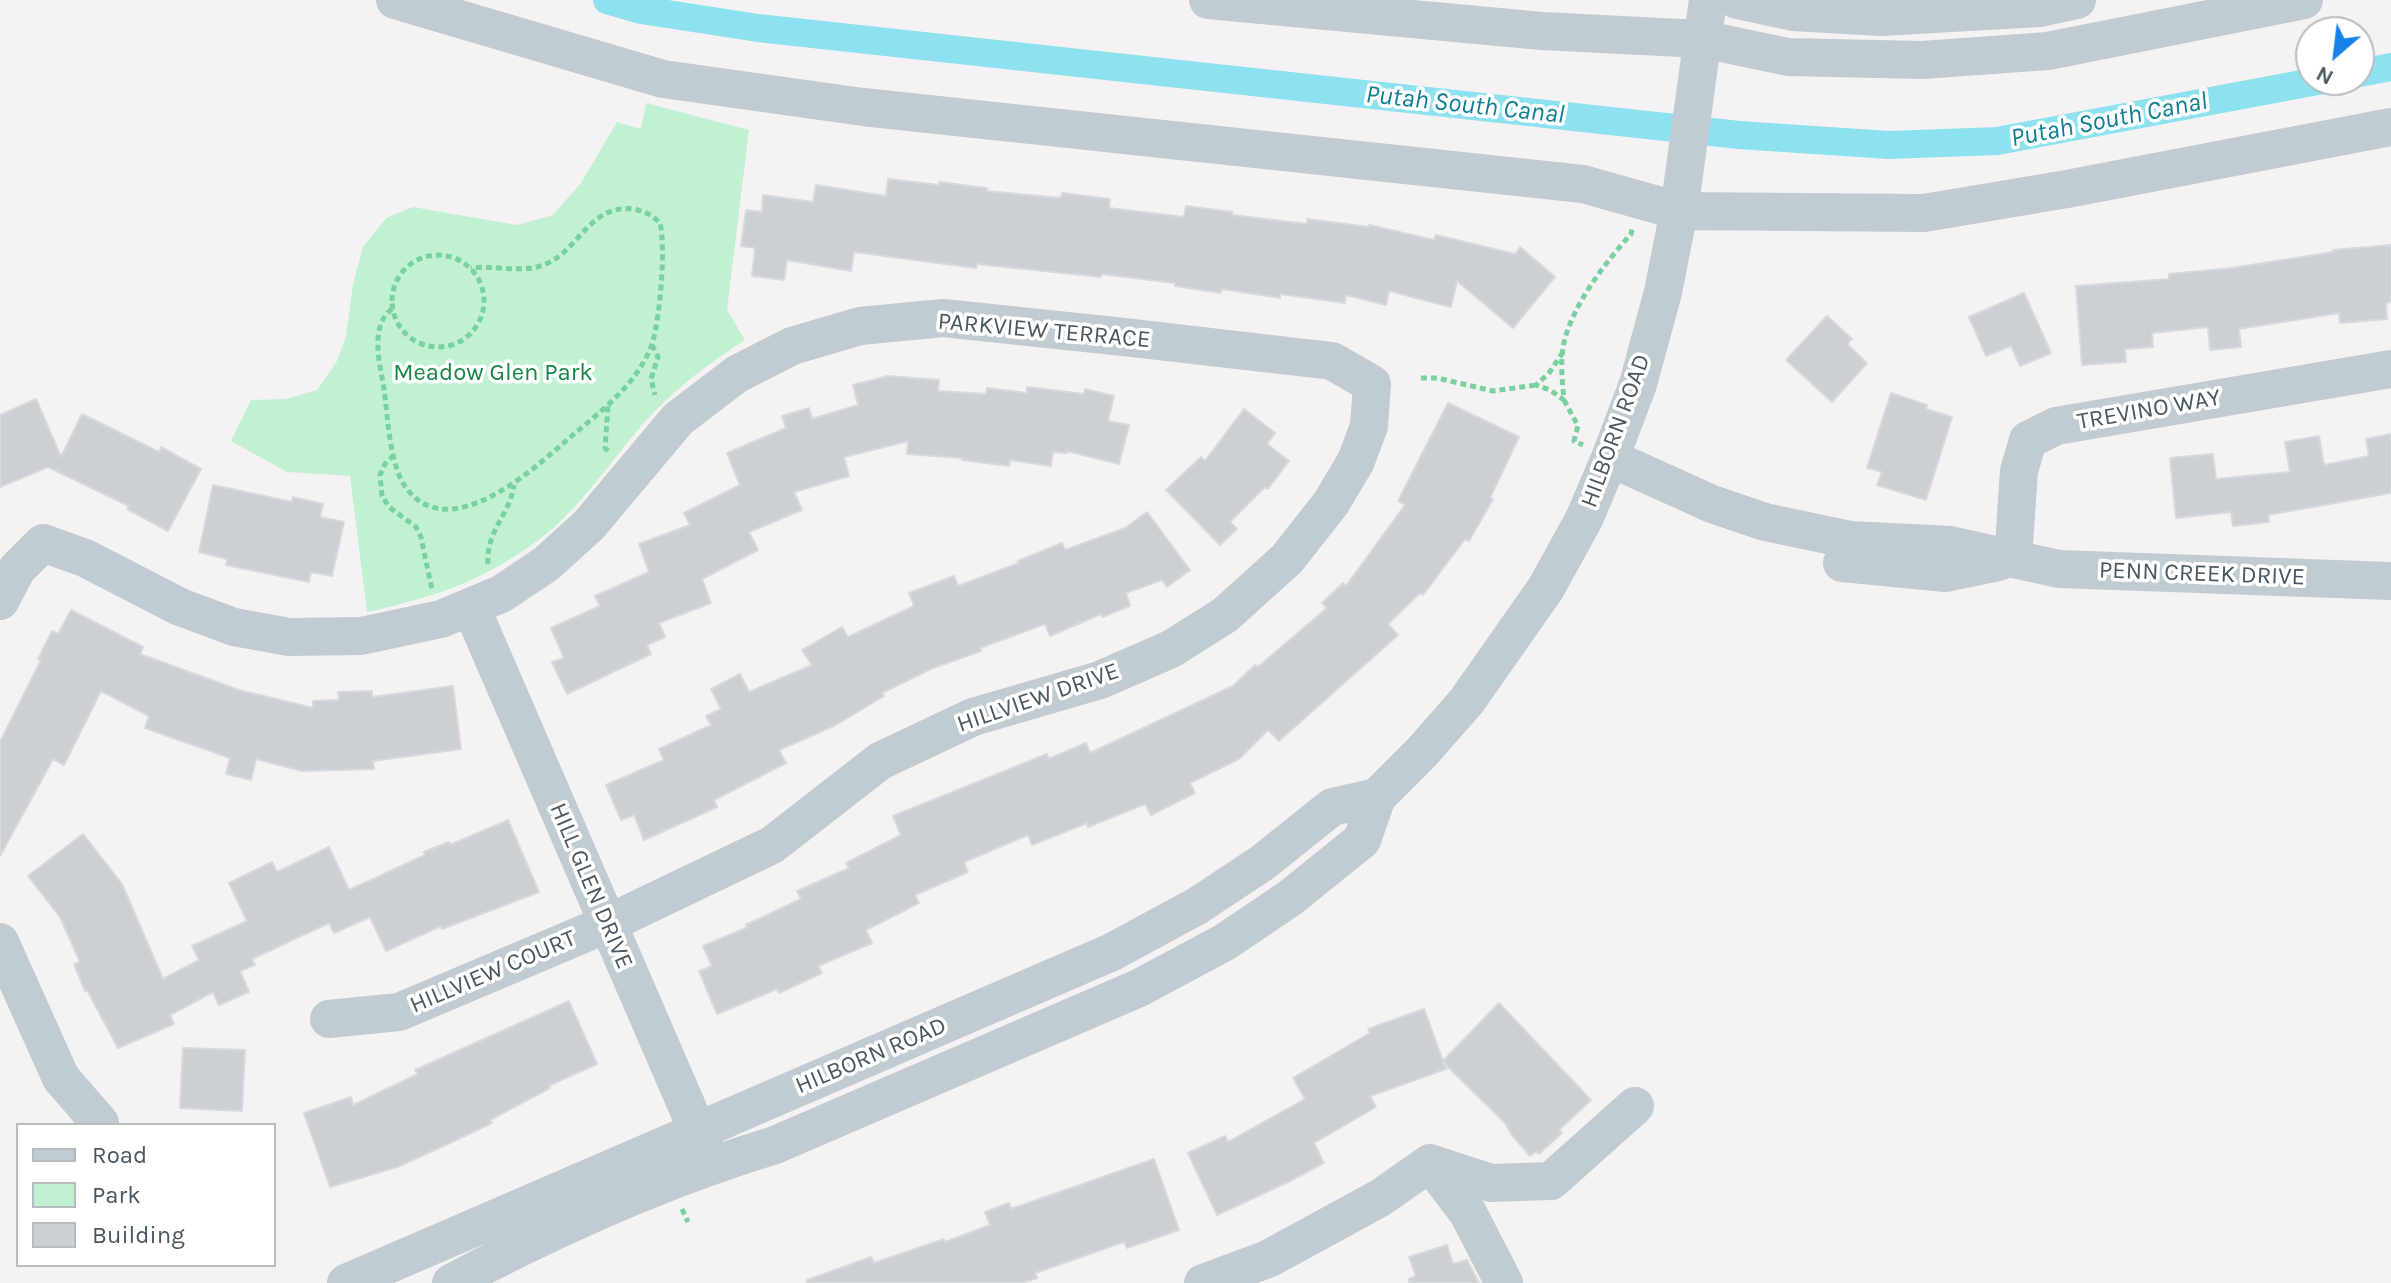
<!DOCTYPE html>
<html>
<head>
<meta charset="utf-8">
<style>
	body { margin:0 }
	#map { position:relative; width:2391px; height:1283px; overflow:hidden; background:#f5f2f3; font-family:Karla,sans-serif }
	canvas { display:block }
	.legend { position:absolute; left:16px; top:1123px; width:260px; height:144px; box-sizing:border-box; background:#fff; border:2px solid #b6bcc0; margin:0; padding:10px 14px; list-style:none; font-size:24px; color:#495761 }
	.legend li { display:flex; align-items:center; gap:16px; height:40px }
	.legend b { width:40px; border:2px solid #b6bcc0 }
	.north { position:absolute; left:2295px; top:16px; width:80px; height:80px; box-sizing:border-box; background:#fff; border:2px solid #b6bcc0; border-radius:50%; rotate:208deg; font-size:22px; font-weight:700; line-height:32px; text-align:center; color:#495761 }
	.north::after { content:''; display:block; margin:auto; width:28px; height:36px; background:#1781ea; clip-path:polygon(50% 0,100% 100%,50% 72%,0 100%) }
</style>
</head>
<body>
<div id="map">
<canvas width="2391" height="1283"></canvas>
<ul class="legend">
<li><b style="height:10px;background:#c0cbd2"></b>Road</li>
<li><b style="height:22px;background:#c2f1d1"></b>Park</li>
<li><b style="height:22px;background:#ccd0d5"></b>Building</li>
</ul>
<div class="north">N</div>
</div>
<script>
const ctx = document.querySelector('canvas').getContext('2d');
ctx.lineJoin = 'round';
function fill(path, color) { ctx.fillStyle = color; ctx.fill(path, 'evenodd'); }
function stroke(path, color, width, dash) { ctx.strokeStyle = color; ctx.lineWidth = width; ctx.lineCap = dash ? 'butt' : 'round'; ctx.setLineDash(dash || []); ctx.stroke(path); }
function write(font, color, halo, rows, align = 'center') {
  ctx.font = font + ' Karla,sans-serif'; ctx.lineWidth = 7; ctx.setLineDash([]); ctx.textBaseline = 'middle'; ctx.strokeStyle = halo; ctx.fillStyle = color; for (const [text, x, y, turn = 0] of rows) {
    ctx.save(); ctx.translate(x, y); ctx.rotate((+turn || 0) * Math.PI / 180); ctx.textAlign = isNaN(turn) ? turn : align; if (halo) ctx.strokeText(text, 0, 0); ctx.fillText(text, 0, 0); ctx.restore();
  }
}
const green = new Path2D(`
	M 646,103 L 749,130 L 727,310 L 745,340 C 707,364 672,391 642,425 C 610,462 583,504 545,535 C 488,579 437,597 367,612 L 350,476 L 287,472 L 231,441 L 251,400 L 286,399 L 317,390 L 337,361 L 346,336 L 353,284 L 363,247 L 386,218 L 413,207 L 517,225 L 553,215 L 581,183 L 617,122 L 641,129 Z`);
const canal = new Path2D(`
	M 607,0 L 641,10 L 758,28 L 1739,135 L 1889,145 L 1997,141 L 2323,80
	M 2359,73 L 2391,67`);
const building = new Path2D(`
	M 888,179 L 939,185 L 939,182 L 987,188 L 987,191 L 1061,198 L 1062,193 L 1110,199 L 1109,208 L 1184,217 L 1186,206 L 1232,212 L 1232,215 L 1307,224 L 1307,219 L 1369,227 L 1369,225 L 1434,240 L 1436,235 L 1515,254 L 1520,247 L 1555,277 L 1513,328 L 1457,281 L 1451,307 L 1389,291 L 1386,305 L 1346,295 L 1345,303 L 1280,294 L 1280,298 L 1222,289 L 1221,293 L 1175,286 L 1175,283 L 1101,274 L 1101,277 L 977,264 L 976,268 L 854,252 L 851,271 L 787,260 L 784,280 L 752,276 L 755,248 L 741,246 L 746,210 L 762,212 L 763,195 L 813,202 L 816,185 L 886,196 Z
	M 2391,245 L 2391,302 L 2386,303 L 2387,319 L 2340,323 L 2339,313 L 2239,329 L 2241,347 L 2210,350 L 2208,327 L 2152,333 L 2153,347 L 2125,349 L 2126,362 L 2082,365 L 2076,286 L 2169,279 L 2169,274 L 2232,268 L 2334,252 L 2333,250 Z
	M 2024,293 L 2051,353 L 2020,366 L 2011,346 L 1986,356 L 1969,317 Z
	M 1827,316 L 1852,339 L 1847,344 L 1867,363 L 1832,402 L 1786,360 Z
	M 888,376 L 939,380 L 938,391 L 986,394 L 987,388 L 1027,393 L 1027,387 L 1084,394 L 1085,389 L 1114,396 L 1108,421 L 1129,425 L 1119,464 L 1067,451 L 1067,453 L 1053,452 L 1051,466 L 1010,460 L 1009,466 L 962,460 L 962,458 L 907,454 L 908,441 L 844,457 L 849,476 L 794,492 L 802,510 L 749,532 L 758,550 L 702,579 L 711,603 L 659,623 L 665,637 L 647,645 L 651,654 L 567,694 L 552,662 L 564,658 L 551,628 L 600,606 L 595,596 L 649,572 L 639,544 L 690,525 L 684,513 L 740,485 L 727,453 L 786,428 L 782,416 L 809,408 L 812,419 L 858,405 L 853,385 Z
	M 1891,393 L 1927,405 L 1926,409 L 1952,417 L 1926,500 L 1877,485 L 1882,472 L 1867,468 Z
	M 36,399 L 61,457 L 82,414 L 159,452 L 161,447 L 201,469 L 168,531 L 127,509 L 129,506 L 48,467 L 0,487 L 0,415 Z
	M 1448,403 L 1519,437 L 1490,498 L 1493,499 L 1469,541 L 1465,539 L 1423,595 L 1420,593 L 1388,624 L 1398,635 L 1279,741 L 1268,730 L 1239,759 L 1190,783 L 1195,793 L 1151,815 L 1145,804 L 1088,827 L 1087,823 L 1032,845 L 1028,835 L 964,862 L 968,872 L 915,895 L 919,903 L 866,930 L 872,943 L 818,966 L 822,973 L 779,993 L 777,989 L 717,1014 L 699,971 L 712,966 L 703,946 L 748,927 L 746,925 L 801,899 L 797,891 L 849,868 L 846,863 L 901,835 L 893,816 L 1047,754 L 1048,759 L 1086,743 L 1090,753 L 1233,686 L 1255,665 L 1258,667 L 1327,608 L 1322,603 L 1343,583 L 1346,586 L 1405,505 L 1398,501 Z
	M 1244,409 L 1275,433 L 1267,444 L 1289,461 L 1268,489 L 1265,487 L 1230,522 L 1237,529 L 1220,545 L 1166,490 L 1201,457 L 1205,461 Z
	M 2391,434 L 2391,493 L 2268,515 L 2269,522 L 2233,526 L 2231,512 L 2176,518 L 2170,458 L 2213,454 L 2216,479 L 2290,472 L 2285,442 L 2319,436 L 2324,465 L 2369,456 L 2366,439 Z
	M 213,485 L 292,502 L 293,497 L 323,504 L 320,517 L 344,522 L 332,576 L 311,572 L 309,582 L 226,565 L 227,559 L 199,552 Z
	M 1147,512 L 1190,570 L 1167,587 L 1162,580 L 1126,593 L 1130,606 L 1102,617 L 1101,614 L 1050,636 L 1045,624 L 980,648 L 981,651 L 933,668 L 882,693 L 884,696 L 834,726 L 779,750 L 786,763 L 714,800 L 717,807 L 644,840 L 634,815 L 621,820 L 606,785 L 664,760 L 659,749 L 711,725 L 706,716 L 721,709 L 711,689 L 740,674 L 749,692 L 812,665 L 802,650 L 842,627 L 848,637 L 914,606 L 909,593 L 954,576 L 958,586 L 1019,563 L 1018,561 L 1062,543 L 1065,550 L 1125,528 Z
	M 71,610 L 143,647 L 140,654 L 239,690 L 313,708 L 313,701 L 339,700 L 338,692 L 372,691 L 372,697 L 453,686 L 461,749 L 373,761 L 374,769 L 302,771 L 256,759 L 251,780 L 226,774 L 230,758 L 145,728 L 149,716 L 101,691 L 64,765 L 53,759 L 0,856 L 0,742 L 41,660 L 38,659 L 52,631 L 58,634 Z
	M 508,820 L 539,892 L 442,929 L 441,926 L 386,951 L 370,917 L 334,933 L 329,923 L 252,959 L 255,965 L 240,971 L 249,992 L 219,1005 L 213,992 L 170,1015 L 174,1024 L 118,1048 L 87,990 L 85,991 L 74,964 L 80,962 L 60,917 L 28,876 L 83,834 L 122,884 L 163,979 L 199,960 L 192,946 L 247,921 L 229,883 L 272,862 L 277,872 L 329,847 L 349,890 L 425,855 L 424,852 L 449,842 L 450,845 Z
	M 569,1001 L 597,1064 L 548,1086 L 550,1088 L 490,1120 L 492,1123 L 450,1143 L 397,1167 L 330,1187 L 304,1113 L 351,1097 L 353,1105 L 418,1074 L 415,1070 Z
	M 1499,1003 L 1591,1100 L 1559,1130 L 1562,1133 L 1539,1154 L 1536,1151 L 1530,1156 L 1512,1135 L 1505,1123 L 1443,1062 L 1446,1069 L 1370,1096 L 1376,1107 L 1314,1143 L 1324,1163 L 1288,1182 L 1217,1215 L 1188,1153 L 1225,1136 L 1228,1142 L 1305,1099 L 1293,1078 L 1370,1033 L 1368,1029 L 1424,1009 L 1443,1061 Z
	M 183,1048 L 245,1050 L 242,1111 L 180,1108 Z
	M 1154,1159 L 1179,1230 L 1127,1248 L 1124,1242 L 1035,1273 L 1037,1278 L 1022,1283 L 807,1283 L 807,1280 L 871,1257 L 874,1263 L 944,1239 L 945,1242 L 990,1225 L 985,1212 L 1009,1203 L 1011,1209 Z
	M 1447,1245 L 1453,1264 L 1467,1260 L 1479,1283 L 1409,1283 L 1409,1279 L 1416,1276 L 1409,1257 Z`);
const path = new Path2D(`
	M392 301a46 46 0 1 1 92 0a46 46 0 1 1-92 0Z
	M 392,309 C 369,326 380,364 384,389 C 388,417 389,466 407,489 C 450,545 533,470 568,439 C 599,413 638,384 652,344 C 660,319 666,248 660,223 C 652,215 644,211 633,209 C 590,204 579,250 546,264 C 523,274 495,265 471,268
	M 652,345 L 658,357 L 651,379 L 655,395
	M 1563,352 L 1549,373 L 1536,385 L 1550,390 L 1564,400 C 1562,378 1559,354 1567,332 C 1579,297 1606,262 1631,234 L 1632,229
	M 1421,378 L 1437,378 L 1493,391 L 1536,385
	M 1564,400 L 1578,426 L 1574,441 L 1583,445
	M 608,451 L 605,448 L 608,406
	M 394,455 L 385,464 L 380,475 L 382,496 L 389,507 L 416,527 L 421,537 L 432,590
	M 488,564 C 486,530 510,515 514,485
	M 682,1209 L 688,1222`);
const minor = new Path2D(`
	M 395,0 L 663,79 L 863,107 L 1583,184 L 1679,211 L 1924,213 L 2067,189 L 2391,127
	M 1208,0 L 1542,31 L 1702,39 L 1788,57 L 1922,60 L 2048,51 L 2304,0
	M 1737,0 L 1793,12 L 1881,17 L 2040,8 L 2077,0
	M 1610,458 L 1712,504 L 1765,522 L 1851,540 L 1950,545 L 2059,569 L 2391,581
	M 2013,559 L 2019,471 L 2028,440 L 2056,426 L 2391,369
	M 1842,563 L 1946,573 L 1999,562
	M 0,601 L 17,569 L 43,543 L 85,558 L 180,607 L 234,627 L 289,637 L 361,636 L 441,619 L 501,594 L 546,564 L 589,525 L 678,419 L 737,374 L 792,346 L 860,326 L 943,318 L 1124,337 L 1332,361 L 1372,384 L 1369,426 L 1356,461 L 1331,503 L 1287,559 L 1225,615 L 1171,649 L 1100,680 L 973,717 L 880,761 L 772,845 L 607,924 L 399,1012 L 329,1019
	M 471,607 L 708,1155
	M 0,942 L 61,1078 L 100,1123
	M 346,1283 L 1112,952 L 1197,906 L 1262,863 L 1332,807 L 1377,797
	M 451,1283 C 554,1228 663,1179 775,1145 L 1139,988 L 1225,942 L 1290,898 L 1362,840 L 1377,797 L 1422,752 L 1466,702 L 1546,588 L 1584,519 L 1610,458 L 1638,384 L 1663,292 L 1679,211 L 1708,0
	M 1203,1283 L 1268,1259 L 1380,1198 L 1430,1163
	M 1504,1283 L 1468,1213 L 1430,1163 L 1491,1183 L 1551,1181 L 1635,1106`);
const streetNames = [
	["PARKVIEW TERRACE",1044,331,5],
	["TREVINO WAY",2149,410,-10],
	["HILBORN ROAD",1616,431,-70],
	["PENN CREEK DRIVE",2202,574,2],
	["HILLVIEW DRIVE",1038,698,-19],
	["HILL GLEN DRIVE",591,886,67],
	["HILLVIEW COURT",493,972,-23],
	["HILBORN ROAD",871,1056,-23]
];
const parkNames = [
	["Meadow Glen Park",493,373]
];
const waterNames = [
	["Putah South Canal",1465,105,6],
	["Putah South Canal",2109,120,-11]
];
fill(green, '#c2f1d1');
stroke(canal, '#8ee1ef', 28);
fill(building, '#ccd0d5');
stroke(building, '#d6d9de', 2);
stroke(path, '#78d19f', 5, [6, 4]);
stroke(minor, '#c0cbd2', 38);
write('24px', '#495761', '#fff', streetNames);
write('24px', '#168647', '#fff', parkNames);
write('italic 26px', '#0b7f93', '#fff', waterNames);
</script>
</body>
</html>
